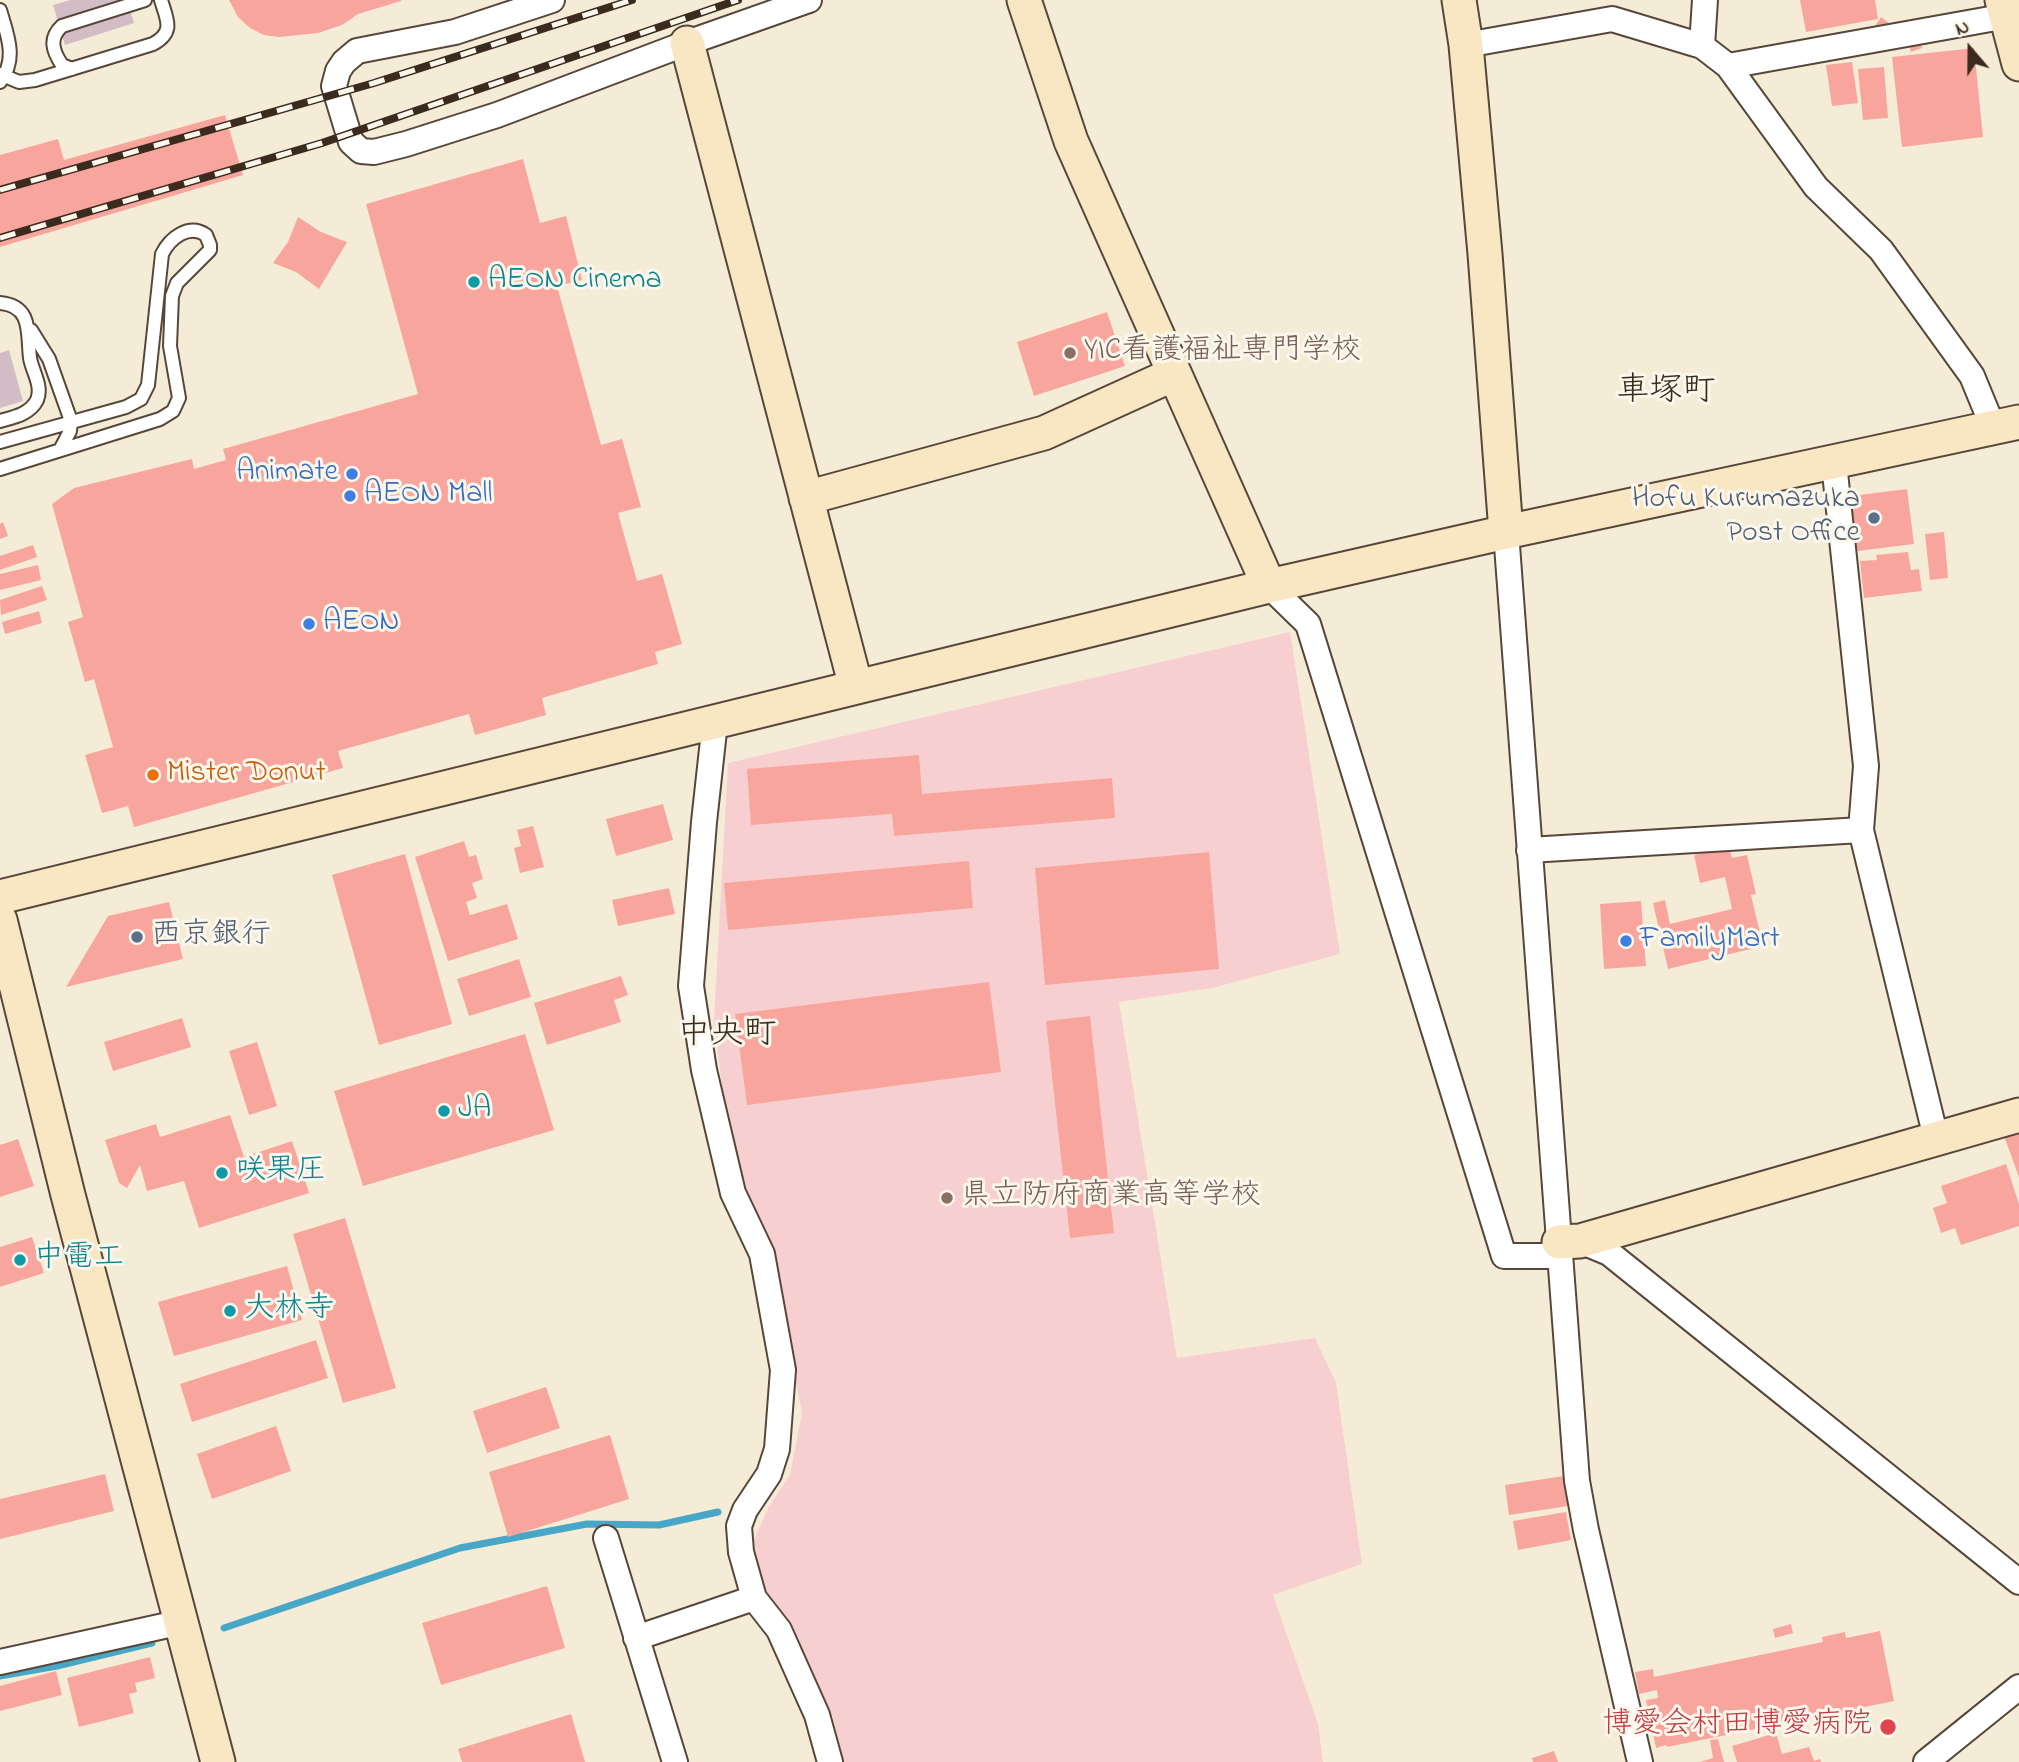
<!DOCTYPE html>
<html>
<head>
<meta charset="utf-8">
<style>
	body { margin:0 }
	#map { position:relative; width:2019px; height:1762px; overflow:hidden; background:#f5ecd7; font-family:"Indie Flower",sans-serif }
	canvas { display:block }
	.north { position:absolute; left:1935px; top:14px; width:70px; height:70px; -webkit-text-stroke:5px #fbf7ec; paint-order:stroke; rotate:340deg; font-size:19px; font-weight:700; line-height:28px; text-align:center; color:#3b2a1e }
	.north::after { content:''; display:block; margin:auto; width:24px; height:32px; background:#3b2a1e; clip-path:polygon(50% 0,100% 100%,50% 72%,0 100%) }
</style>
</head>
<body>
<div id="map">
<canvas width="2019" height="1762"></canvas>
<div class="north">N</div>
</div>
<script>
const ctx = document.querySelector('canvas').getContext('2d');
ctx.lineJoin = 'round';
function fill(path, color) { ctx.fillStyle = color; ctx.fill(path, 'evenodd'); }
function stroke(path, color, width, dash) { ctx.strokeStyle = color; ctx.lineWidth = width; ctx.lineCap = dash ? 'butt' : 'round'; ctx.setLineDash(dash || []); ctx.stroke(path); }
function write(font, color, halo, rows, align = 'center') {
  ctx.font = font + ' "Indie Flower","Klee One",sans-serif'; ctx.lineWidth = 6; ctx.setLineDash([]); ctx.textBaseline = 'middle'; ctx.strokeStyle = halo; ctx.fillStyle = color; for (const [text, x, y, turn = 0] of rows) {
    ctx.save(); ctx.translate(x, y); ctx.rotate((+turn || 0) * Math.PI / 180); ctx.textAlign = isNaN(turn) ? turn : align; if (halo) ctx.strokeText(text, 0, 0); ctx.fillText(text, 0, 0); ctx.restore();
  }
}
const built = new Path2D(`
	M 1290,632 L 1340,954 L 1212,988 L 1119,1002 L 1177,1358 L 1315,1338 L 1336,1383 L 1362,1564 L 1273,1595 L 1318,1724 L 1323,1762 L 843,1762 L 833,1718 L 785,1618 L 763,1591 L 753,1542 L 768,1508 L 790,1475 L 802,1413 L 774,1269 L 732,1168 L 714,1020 L 728,763 Z`);
const industrial = new Path2D(`
	M 70,0 L 127,0 L 134,23 L 65,45 L 53,5 Z
	M 9,350 L 23,401 L 0,408 L 0,353 Z`);
const stream = new Path2D(`
	M 224,1628 L 460,1548 L 587,1524 L 659,1525 L 718,1512
	M 0,1676 L 57,1666 L 152,1643`);
const building = new Path2D(`
	M 229,0 L 401,0 L 401,1 L 358,14 L 342,25 L 318,33 L 279,37 L 264,35 L 250,28 L 238,17 Z
	M 1800,0 L 1875,0 L 1878,19 L 1806,32 Z
	M 1881,17 L 1894,27 L 1914,20 L 1922,48 L 1911,52 L 1906,35 L 1890,37 L 1875,26 Z
	M 1974,48 L 1983,137 L 1902,147 L 1892,57 Z
	M 1852,62 L 1858,103 L 1832,106 L 1826,65 Z
	M 1884,67 L 1888,118 L 1863,120 L 1858,69 Z
	M 225,115 L 243,175 L 0,247 L 0,155 L 58,139 L 64,160 Z
	M 523,159 L 540,223 L 566,216 L 582,280 L 557,286 L 601,445 L 622,439 L 641,507 L 618,513 L 637,581 L 662,574 L 682,644 L 655,652 L 658,664 L 542,698 L 546,715 L 475,735 L 469,714 L 338,751 L 343,768 L 134,827 L 128,806 L 102,813 L 85,755 L 113,747 L 94,679 L 85,682 L 68,622 L 83,617 L 52,504 L 74,488 L 192,459 L 194,469 L 226,460 L 223,449 L 418,394 L 366,204 Z
	M 298,217 L 321,232 L 347,242 L 319,289 L 296,272 L 273,263 L 288,242 Z
	M 1107,312 L 1125,366 L 1034,396 L 1017,342 Z
	M 1907,489 L 1914,544 L 1850,552 L 1843,497 Z
	M 3,522 L 8,536 L 0,539 L 0,524 Z
	M 1944,532 L 1948,578 L 1930,580 L 1925,534 Z
	M 33,545 L 37,557 L 0,570 L 0,556 Z
	M 1908,552 L 1911,570 L 1919,569 L 1922,591 L 1864,598 L 1860,561 L 1877,560 L 1876,555 Z
	M 38,565 L 41,580 L 0,590 L 0,574 Z
	M 42,586 L 47,600 L 1,615 L 0,600 Z
	M 39,611 L 42,623 L 5,634 L 2,622 Z
	M 919,755 L 922,794 L 1112,778 L 1115,818 L 894,836 L 892,814 L 751,825 L 747,769 Z
	M 663,804 L 673,840 L 616,856 L 606,819 Z
	M 533,826 L 544,867 L 520,873 L 514,848 L 521,846 L 517,830 Z
	M 464,841 L 469,857 L 476,855 L 483,879 L 472,883 L 477,898 L 466,902 L 470,915 L 507,904 L 518,939 L 448,961 L 415,857 Z
	M 1729,847 L 1732,858 L 1747,855 L 1756,894 L 1751,895 L 1763,946 L 1668,969 L 1653,903 L 1665,900 L 1670,924 L 1732,909 L 1725,877 L 1700,883 L 1694,855 Z
	M 1209,852 L 1219,969 L 1045,985 L 1035,868 Z
	M 405,854 L 452,1024 L 379,1045 L 332,875 Z
	M 969,861 L 973,908 L 728,930 L 724,883 Z
	M 669,888 L 675,914 L 618,926 L 612,900 Z
	M 1641,901 L 1646,966 L 1604,969 L 1600,904 Z
	M 169,902 L 183,959 L 66,987 L 108,916 Z
	M 519,959 L 531,997 L 469,1016 L 457,979 Z
	M 621,976 L 628,995 L 614,1000 L 621,1022 L 547,1045 L 534,1003 Z
	M 989,982 L 1001,1072 L 747,1105 L 735,1014 Z
	M 1090,1016 L 1114,1233 L 1070,1238 L 1046,1021 Z
	M 182,1018 L 191,1047 L 113,1071 L 104,1042 Z
	M 525,1034 L 554,1130 L 363,1186 L 334,1091 Z
	M 257,1042 L 277,1106 L 249,1115 L 229,1051 Z
	M 230,1115 L 244,1157 L 292,1141 L 309,1193 L 199,1228 L 184,1181 L 147,1191 L 140,1165 L 127,1188 L 119,1183 L 105,1140 L 156,1124 L 160,1137 Z
	M 2019,1130 L 2019,1177 L 2004,1136 Z
	M 18,1139 L 34,1186 L 0,1197 L 0,1145 Z
	M 2006,1164 L 2019,1204 L 2019,1226 L 1961,1245 L 1955,1228 L 1941,1233 L 1933,1208 L 1947,1203 L 1941,1186 Z
	M 345,1218 L 396,1388 L 343,1403 L 293,1234 Z
	M 32,1237 L 44,1273 L 0,1287 L 0,1247 Z
	M 287,1266 L 302,1320 L 174,1356 L 158,1302 Z
	M 316,1340 L 328,1378 L 192,1422 L 180,1384 Z
	M 546,1387 L 560,1428 L 487,1453 L 473,1411 Z
	M 276,1426 L 291,1471 L 212,1499 L 197,1454 Z
	M 610,1435 L 629,1499 L 508,1537 L 489,1472 Z
	M 105,1474 L 114,1511 L 0,1539 L 0,1499 Z
	M 1564,1476 L 1568,1506 L 1509,1515 L 1505,1485 Z
	M 1566,1512 L 1571,1540 L 1518,1550 L 1513,1521 Z
	M 547,1586 L 565,1648 L 441,1685 L 422,1623 Z
	M 1791,1624 L 1793,1633 L 1775,1638 L 1773,1629 Z
	M 1880,1631 L 1894,1701 L 1667,1747 L 1666,1745 L 1656,1748 L 1646,1700 L 1658,1698 L 1657,1690 L 1639,1694 L 1635,1672 L 1653,1669 L 1654,1677 L 1823,1642 L 1822,1637 L 1845,1632 L 1846,1638 Z
	M 150,1657 L 155,1678 L 135,1683 L 137,1692 L 129,1694 L 134,1713 L 79,1727 L 67,1678 Z
	M 56,1671 L 62,1695 L 0,1711 L 0,1686 Z
	M 571,1714 L 585,1762 L 462,1762 L 458,1749 Z
	M 1776,1733 L 1782,1754 L 1809,1747 L 1814,1761 L 1820,1759 L 1821,1762 L 1737,1762 L 1732,1746 Z
	M 1718,1739 L 1724,1762 L 1700,1762 L 1713,1758 L 1710,1740 Z
	M 1554,1751 L 1558,1762 L 1533,1762 L 1532,1758 Z`);
const lane = new Path2D(`
	M 0,10 C 7,34 18,59 0,82
	M 72,69 L 62,65 C 52,50 49,38 62,26 L 145,0
	M 0,74 L 19,82 L 35,80 L 153,44 C 175,32 167,20 161,0
	M 0,303 C 33,306 27,334 30,358 C 32,371 43,386 37,400 C 30,414 14,417 0,421
	M 31,330 L 49,359 L 71,421 L 70,431 L 60,450
	M 0,442 L 126,407 L 141,399 L 148,385 L 162,254 C 170,238 189,223 206,235 L 210,245 L 210,250 L 177,283 L 172,296 L 170,346 L 179,398 L 173,411 L 160,419 L 0,469`);
const street = new Path2D(`
	M 552,0 L 455,32 L 357,51 L 344,62 L 338,71 L 334,86 L 351,142 L 361,151 L 374,152 L 406,144 L 497,115 L 687,43 L 809,0
	M 1466,45 L 1612,19 L 1702,46 L 1728,66 L 1816,187 L 1881,250 L 1972,376 L 1993,427
	M 1702,46 L 1705,0
	M 1728,66 L 2007,16
	M 1834,463 L 1866,766 L 1861,830 L 1936,1138
	M 1506,532 L 1577,1481 L 1586,1530 L 1640,1762
	M 1269,586 L 1308,624 L 1504,1256 L 1560,1256
	M 715,722 L 704,822 L 691,986 L 704,1070 L 733,1193 L 762,1254 L 783,1370 L 777,1449 L 769,1474 L 745,1510 L 739,1526 L 741,1552 L 754,1598 L 779,1630 L 817,1715 L 830,1762
	M 1529,850 L 1861,830
	M 1580,1241 L 1609,1253 L 2019,1582
	M 606,1538 L 675,1762
	M 636,1638 L 754,1598
	M 0,1662 L 182,1622
	M 1926,1762 L 2019,1687`);
const secondary = new Path2D(`
	M 1024,0 L 1071,141 L 1269,586
	M 1459,0 L 1466,45 L 1485,254 L 1506,532
	M 2002,0 L 2019,64
	M 687,43 L 856,687
	M 806,498 L 1044,433 L 1174,374
	M 0,897 L 1269,586 L 1506,532 L 2019,422
	M 0,920 L 68,1195 L 218,1762
	M 1559,1242 L 1580,1241 L 2019,1115`);
const rail = new Path2D(`
	M 0,190 L 374,83 L 632,0
	M 0,238 L 322,143 L 738,0`);
const markers = [
	[474,282,7,"#0f9aa8"],
	[1070,353,7,"#8d6e63"],
	[352,474,7,"#3f7fe0"],
	[350,496,7,"#3f7fe0"],
	[1874,518,7,"#5c6f8a"],
	[309,624,7,"#3f7fe0"],
	[153,775,7,"#e8710a"],
	[137,937,7,"#5c6f8a"],
	[1626,941,7,"#3f7fe0"],
	[444,1111,7,"#0f9aa8"],
	[222,1173,7,"#0f9aa8"],
	[947,1198,7,"#8d6e63"],
	[20,1260,7,"#0f9aa8"],
	[230,1311,7,"#0f9aa8"],
	[1888,1727,9,"#e0444e"]
];
const cultureNames = [
	["AEON Cinema",488,282],
	["JA",458,1111],
	["咲果圧",236,1173],
	["中電工",34,1260],
	["大林寺",244,1311]
];
const educationNames = [
	["YIC看護福祉専門学校",1084,353],
	["県立防府商業高等学校",961,1198]
];
const shopNames = [
	["Animate",338,474,"right"],
	["AEON Mall",364,496],
	["AEON",323,624],
	["FamilyMart",1640,941]
];
const serviceNames = [
	["Hofu Kurumazuka",1860,501],
	["Post Office",1860,535],
	["西京銀行",151,937,"left"]
];
const foodNames = [
	["Mister Donut",167,775]
];
const healthNames = [
	["博愛会村田博愛病院",1872,1727]
];
const quarterNames = [
	["車塚町",1666,394],
	["中央町",727,1037]
];
fill(built, '#f7cfd1');
fill(industrial, '#d2bdc6');
stroke(stream, '#48a7c7', 7);
fill(building, '#f8a69d');
stroke(lane, '#57473a', 16);
stroke(street, '#57473a', 28);
stroke(secondary, '#57473a', 37);
stroke(lane, '#fff', 12);
stroke(street, '#fff', 24);
stroke(secondary, '#f9e7c3', 33);
stroke(rail, '#3b2a1e', 8);
stroke(rail, '#fbf7ec', 5, [16]);
for (const [x, y, r, color] of markers) { const dot = new Path2D(); dot.arc(x, y, r, 0, 2 * Math.PI); ctx.fillStyle = color; ctx.fill(dot); stroke(dot, '#fbf7ec', 2.5); }
write('30px', '#0d838f', '#fbf7ec', cultureNames, 'left');
write('30px', '#785e54', '#fbf7ec', educationNames, 'left');
write('30px', '#366cbe', '#fbf7ec', shopNames, 'left');
write('30px', '#4e5e75', '#fbf7ec', serviceNames, 'right');
write('30px', '#c56008', '#fbf7ec', foodNames, 'left');
write('30px', '#be3a42', '#fbf7ec', healthNames, 'right');
write('33px', '#3b2a1e', '#fbf7ec', quarterNames);
</script>
</body>
</html>
